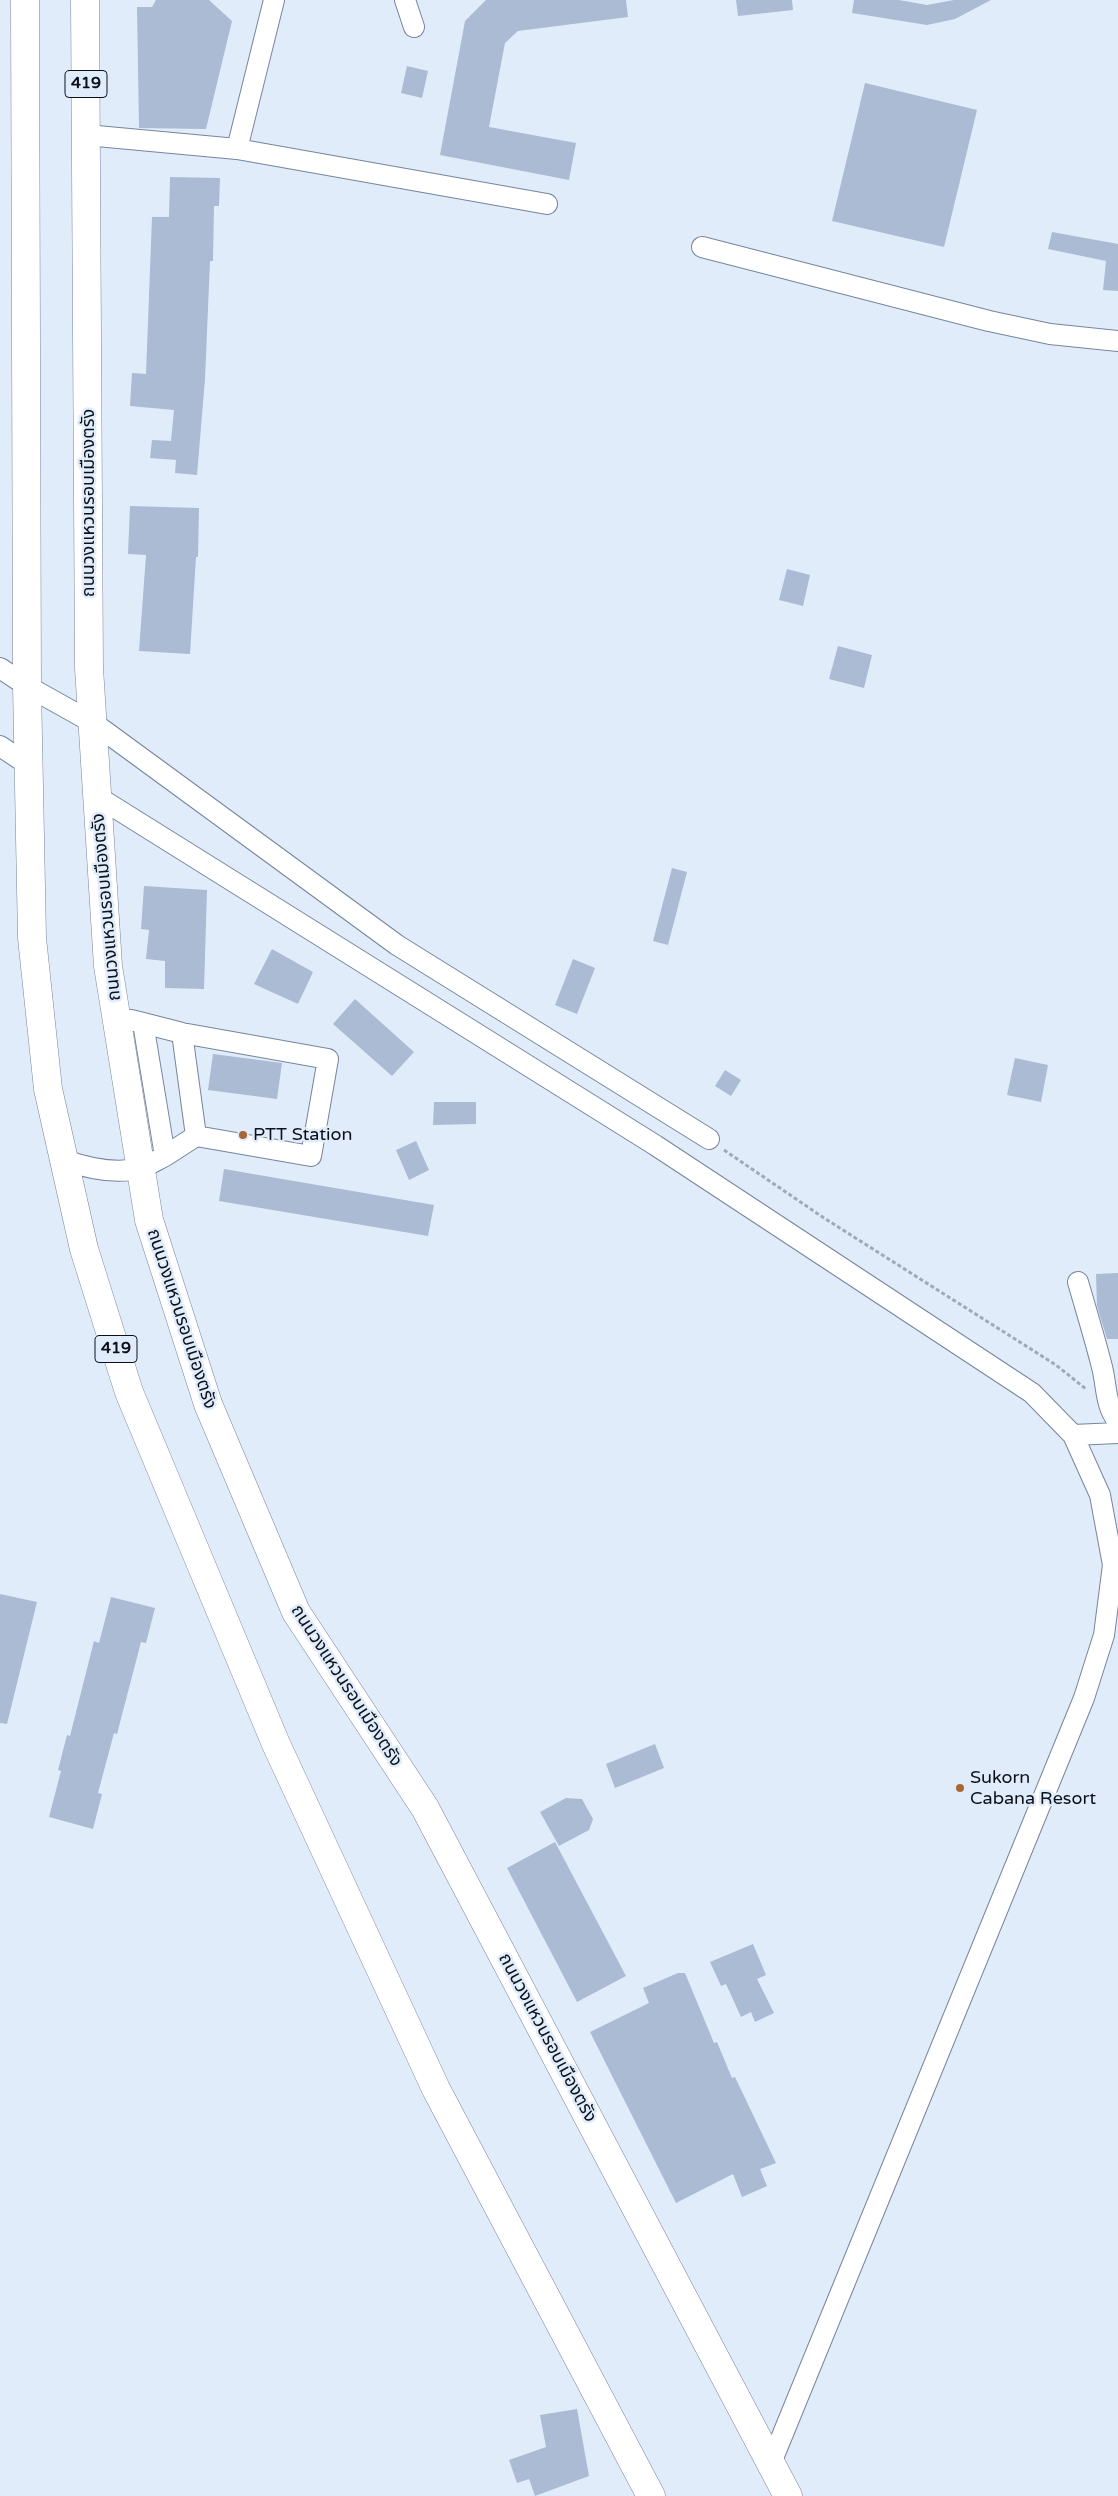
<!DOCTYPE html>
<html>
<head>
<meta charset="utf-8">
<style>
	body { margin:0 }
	canvas { display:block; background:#e1ecfb }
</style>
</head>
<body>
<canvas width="1118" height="2496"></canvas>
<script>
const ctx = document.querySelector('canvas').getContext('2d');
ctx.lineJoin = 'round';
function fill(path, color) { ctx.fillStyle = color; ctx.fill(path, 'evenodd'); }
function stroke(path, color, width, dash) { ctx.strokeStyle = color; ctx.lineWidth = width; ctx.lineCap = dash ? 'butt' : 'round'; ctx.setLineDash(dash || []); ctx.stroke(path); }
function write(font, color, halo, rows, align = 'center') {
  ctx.font = font + ' "Varela Round","Noto Sans Thai",sans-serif'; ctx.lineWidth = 5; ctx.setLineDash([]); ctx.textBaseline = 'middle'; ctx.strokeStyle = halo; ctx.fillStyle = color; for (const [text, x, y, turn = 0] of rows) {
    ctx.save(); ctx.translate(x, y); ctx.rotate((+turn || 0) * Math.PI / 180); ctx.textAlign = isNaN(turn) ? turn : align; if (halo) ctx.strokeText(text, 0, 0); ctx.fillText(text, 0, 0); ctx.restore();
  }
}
const building = new Path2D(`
	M 156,0 L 209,0 L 232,21 L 206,129 L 139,128 L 137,7 L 152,7 Z
	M 486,0 L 626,0 L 628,17 L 518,31 L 505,43 L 489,127 L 576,143 L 569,180 L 440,155 L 465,21 Z
	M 736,0 L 792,0 L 793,10 L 738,16 Z
	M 854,0 L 899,0 L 927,5 L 954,0 L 991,0 L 955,19 L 927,25 L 852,13 Z
	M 407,66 L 428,71 L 422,98 L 401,93 Z
	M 865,83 L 977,110 L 944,247 L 832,221 Z
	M 170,177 L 220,178 L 219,206 L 214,206 L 213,261 L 210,261 L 205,379 L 197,475 L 175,473 L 176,460 L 150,458 L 152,440 L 171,441 L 174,410 L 130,406 L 132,373 L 146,374 L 152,217 L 169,217 Z
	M 1052,232 L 1118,244 L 1118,291 L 1103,290 L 1106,261 L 1048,249 Z
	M 130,506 L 199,508 L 198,557 L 196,557 L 190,654 L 139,651 L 146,555 L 128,554 Z
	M 787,569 L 810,575 L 803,606 L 779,600 Z
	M 838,646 L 872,655 L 864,688 L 829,679 Z
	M 672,868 L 687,872 L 668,945 L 653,941 Z
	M 144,886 L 207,890 L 204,989 L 165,988 L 165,961 L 146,959 L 149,930 L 141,929 Z
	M 272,949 L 313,972 L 298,1004 L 254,984 Z
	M 573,959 L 595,968 L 577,1014 L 555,1005 Z
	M 355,999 L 414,1052 L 392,1076 L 333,1024 Z
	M 213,1054 L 282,1063 L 277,1099 L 208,1090 Z
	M 1015,1058 L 1048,1065 L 1041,1102 L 1007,1095 Z
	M 725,1070 L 741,1080 L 731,1096 L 715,1086 Z
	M 434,1102 L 476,1102 L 476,1124 L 433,1125 Z
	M 416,1141 L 429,1170 L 409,1180 L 396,1150 Z
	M 224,1169 L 434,1205 L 428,1236 L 219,1201 Z
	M 1118,1273 L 1118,1339 L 1107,1339 L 1097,1306 L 1096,1274 Z
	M 0,1594 L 37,1602 L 7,1724 L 0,1723 Z
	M 111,1597 L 155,1608 L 146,1643 L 141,1642 L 117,1734 L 114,1733 L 98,1793 L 102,1794 L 93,1829 L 49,1817 L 61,1771 L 58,1770 L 67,1735 L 70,1736 L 94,1641 L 99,1643 Z
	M 655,1744 L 664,1768 L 615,1788 L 606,1764 Z
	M 566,1798 L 582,1799 L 593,1819 L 589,1830 L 559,1846 L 540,1812 Z
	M 555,1842 L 626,1976 L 577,2002 L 507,1868 Z
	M 753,1944 L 766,1975 L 757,1979 L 774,2013 L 755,2022 L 751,2012 L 741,2017 L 726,1984 L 721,1986 L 710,1962 Z
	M 678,1973 L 685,1973 L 714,2043 L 717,2042 L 732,2078 L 735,2077 L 776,2163 L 760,2169 L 767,2186 L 742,2197 L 733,2174 L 676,2203 L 590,2032 L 649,2003 L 643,1988 Z
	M 577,2409 L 589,2476 L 535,2496 L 529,2479 L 517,2483 L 509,2460 L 546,2447 L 540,2415 Z`);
const path = new Path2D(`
	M 724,1150 L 824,1218 L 1056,1365 L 1086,1389`);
const minor = new Path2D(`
	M 405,0 L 414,27
	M 86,135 L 237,149 L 547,204
	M 237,149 L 274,0
	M 702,247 L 989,321 L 1050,334 L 1118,341
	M 0,668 L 27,686 L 95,724 L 397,945 L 709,1139
	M 0,746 L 27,764
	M 98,797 L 655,1145 L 1032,1393 L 1073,1435 L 1100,1495 L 1113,1565 L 1104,1635 L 1084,1698 L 771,2463
	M 143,1023 L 182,1033 L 328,1059 L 311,1156 L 196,1136 L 165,1156
	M 182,1033 L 196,1136
	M 64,1160 C 87,1168 116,1175 141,1168 C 149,1165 157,1160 165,1156 L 143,1023 L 131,1020
	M 1078,1282 C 1086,1310 1095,1339 1102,1367 C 1107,1387 1105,1405 1118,1422
	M 1073,1435 L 1118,1433`);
const highway = new Path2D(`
	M 25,0 L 27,686 L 32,938 L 48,1089 L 84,1249 L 129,1392 L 276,1744 L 436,2089 L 651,2496
	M 85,0 L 89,668 L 108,966 L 149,1220 L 208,1404 L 296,1612 L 425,1808 L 788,2496`);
const markers = [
	[243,1135,5,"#aa6734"],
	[960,1788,5,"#aa6734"]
];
const shields = [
	[86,84,42],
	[116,1349,42]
];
const shieldNames = [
	["419",86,84],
	["419",116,1349]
];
const streetNames = [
	["ถนนวงแหวนรอบเมืองตรัง",89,503,-90],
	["ถนนวงแหวนรอบเมืองตรัง",107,907,-95],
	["ถนนวงแหวนรอบเมืองตรัง",181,1319,72],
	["ถนนวงแหวนรอบเมืองตรัง",346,1686,57],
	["ถนนวงแหวนรอบเมืองตรัง",547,2038,62]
];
const poiNames = [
	["PTT Station",253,1135],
	["Sukorn",970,1778],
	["Cabana Resort",970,1799]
];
fill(building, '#aabbd3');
stroke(minor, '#75869c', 22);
stroke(highway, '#75869c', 29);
stroke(path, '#a0aab7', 3, [4, 2.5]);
stroke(minor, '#fff', 20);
stroke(highway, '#fff', 28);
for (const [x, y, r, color] of markers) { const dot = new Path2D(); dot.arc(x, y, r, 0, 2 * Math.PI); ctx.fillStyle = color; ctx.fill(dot); stroke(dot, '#e1ecfb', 2); }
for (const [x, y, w] of shields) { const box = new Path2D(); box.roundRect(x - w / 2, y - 13.5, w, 27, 4); ctx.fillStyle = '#e1ecfb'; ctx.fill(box); stroke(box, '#0b111a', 1); }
write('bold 16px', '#0b111a', null, shieldNames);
write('18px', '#0b111a', '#e1ecfb', streetNames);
write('18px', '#0b111a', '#e1ecfb', poiNames, 'left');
</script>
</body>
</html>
